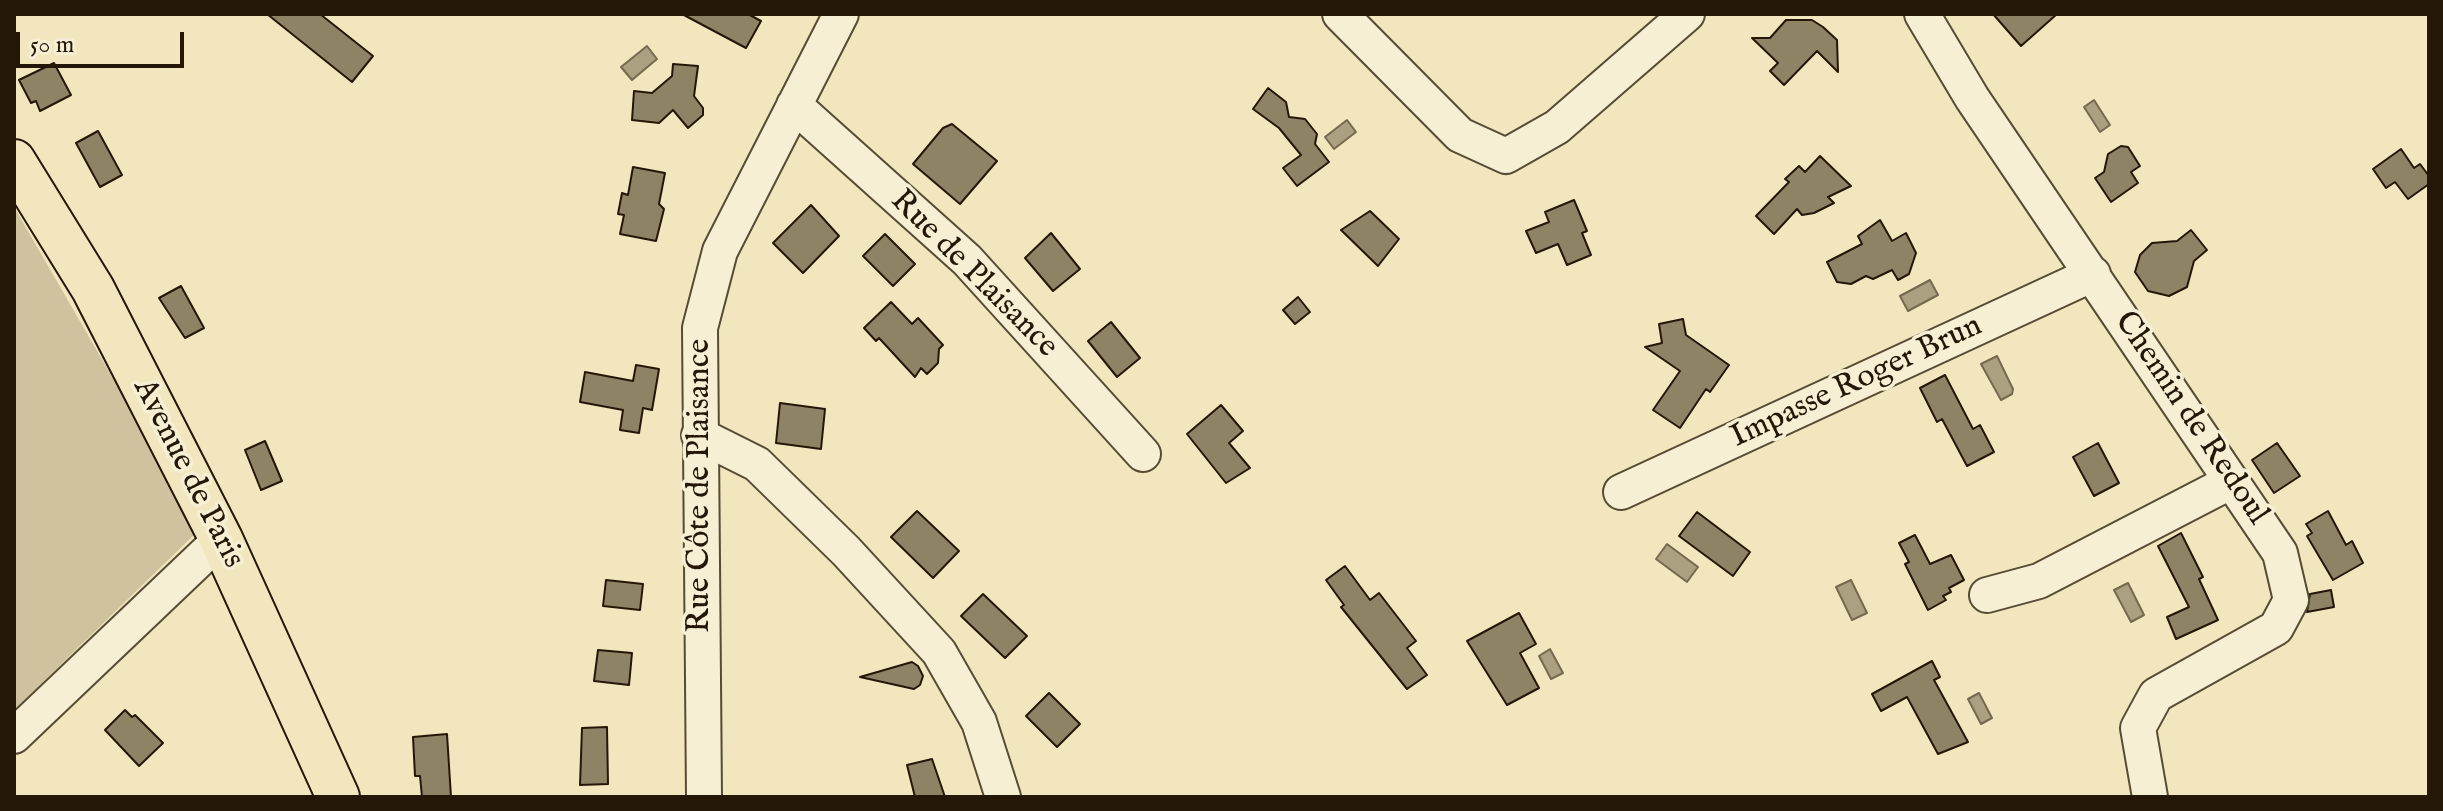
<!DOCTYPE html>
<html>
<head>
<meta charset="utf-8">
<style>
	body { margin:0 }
	#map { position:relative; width:2443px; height:811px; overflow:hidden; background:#f1e6bd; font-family:"IM FELL English",serif }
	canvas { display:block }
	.frame { position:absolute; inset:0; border:16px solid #241707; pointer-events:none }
	.scale { position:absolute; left:16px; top:32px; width:168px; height:36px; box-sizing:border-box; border:4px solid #241707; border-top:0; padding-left:10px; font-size:24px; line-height:28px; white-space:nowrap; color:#241707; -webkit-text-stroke:6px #f6efd4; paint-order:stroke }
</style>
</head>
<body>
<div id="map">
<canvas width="2443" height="811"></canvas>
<div class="frame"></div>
<div class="scale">50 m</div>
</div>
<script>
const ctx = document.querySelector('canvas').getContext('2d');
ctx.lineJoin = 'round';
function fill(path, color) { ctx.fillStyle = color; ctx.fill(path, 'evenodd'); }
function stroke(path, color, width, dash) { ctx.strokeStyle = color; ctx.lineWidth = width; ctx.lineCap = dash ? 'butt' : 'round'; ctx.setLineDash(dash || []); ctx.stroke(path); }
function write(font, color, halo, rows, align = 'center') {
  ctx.font = font + ' "IM FELL English",serif'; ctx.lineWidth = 7; ctx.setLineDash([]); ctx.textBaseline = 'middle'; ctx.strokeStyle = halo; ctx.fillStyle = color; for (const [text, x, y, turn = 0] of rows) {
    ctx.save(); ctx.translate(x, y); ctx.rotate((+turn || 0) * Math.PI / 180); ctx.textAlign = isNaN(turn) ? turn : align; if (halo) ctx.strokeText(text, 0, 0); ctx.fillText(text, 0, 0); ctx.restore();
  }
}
const green = new Path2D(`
	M 14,207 L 200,529 L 14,710 Z`);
const water = new Path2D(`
	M 647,46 L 657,59 L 632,80 L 621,67 Z
	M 2094,100 L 2110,125 L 2100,132 L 2084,107 Z
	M 1347,120 L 1356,132 L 1334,149 L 1325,137 Z
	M 1930,280 L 1938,295 L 1908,311 L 1900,296 Z
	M 1997,356 L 2013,389 L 2012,394 L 2001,400 L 1981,364 Z
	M 1667,544 L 1698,567 L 1687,582 L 1656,559 Z
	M 1851,580 L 1867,613 L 1852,620 L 1836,587 Z
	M 2128,583 L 2144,615 L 2131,622 L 2114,590 Z
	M 1550,649 L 1563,673 L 1551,679 L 1539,656 Z
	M 1979,693 L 1992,718 L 1981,724 L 1968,699 Z`);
const building = new Path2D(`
	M 267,14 L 320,14 L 373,56 L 352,82 Z
	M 682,14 L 748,14 L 761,21 L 746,48 Z
	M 1993,14 L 2057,14 L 2021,46 Z
	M 1786,20 L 1812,20 L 1823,27 L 1837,40 L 1838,72 L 1817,51 L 1784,85 L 1770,71 L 1778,63 L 1752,38 L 1770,38 Z
	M 54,63 L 71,95 L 40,111 L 36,101 L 31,103 L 19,80 Z
	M 673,64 L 698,66 L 694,96 L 703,108 L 703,115 L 688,128 L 673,110 L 659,123 L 632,120 L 634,91 L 652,93 L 672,76 Z
	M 1268,88 L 1286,102 L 1289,117 L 1305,119 L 1317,134 L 1315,144 L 1329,162 L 1297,186 L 1283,168 L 1301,155 L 1279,128 L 1253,109 Z
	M 952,124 L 997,161 L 960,204 L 913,164 L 943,128 Z
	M 98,131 L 122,175 L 100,187 L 76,143 Z
	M 2121,146 L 2128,147 L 2140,166 L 2131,172 L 2138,183 L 2111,202 L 2095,178 L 2104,172 L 2108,154 Z
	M 2401,149 L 2414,168 L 2420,164 L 2429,176 L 2429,184 L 2408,199 L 2395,182 L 2386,188 L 2373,169 Z
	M 1820,156 L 1851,186 L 1828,197 L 1834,203 L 1814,213 L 1802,215 L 1797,209 L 1774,234 L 1756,216 L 1789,182 L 1785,179 L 1799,166 L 1805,172 Z
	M 633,167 L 665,173 L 659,204 L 664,209 L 656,241 L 620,234 L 624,215 L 618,214 L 622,193 L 628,195 Z
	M 1574,200 L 1587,231 L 1582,233 L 1591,255 L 1567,265 L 1558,244 L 1536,253 L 1526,231 L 1549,222 L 1545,212 Z
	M 811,205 L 839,236 L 803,273 L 773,243 Z
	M 1370,211 L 1399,239 L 1378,266 L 1341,230 Z
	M 1880,220 L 1892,241 L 1906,233 L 1916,253 L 1909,274 L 1898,280 L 1892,270 L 1873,279 L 1866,276 L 1851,284 L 1837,282 L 1827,262 L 1862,244 L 1858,236 Z
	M 2191,230 L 2207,250 L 2194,261 L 2187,287 L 2169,296 L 2148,291 L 2135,272 L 2140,255 L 2152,243 L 2177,241 Z
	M 1051,233 L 1080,269 L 1053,291 L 1025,258 Z
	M 885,234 L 915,264 L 893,286 L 863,256 Z
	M 181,286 L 204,328 L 185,338 L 159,298 Z
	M 1298,297 L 1310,312 L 1295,324 L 1283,310 Z
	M 891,302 L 912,324 L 918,318 L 943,345 L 939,349 L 938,363 L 927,374 L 921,368 L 915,377 L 879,338 L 876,341 L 864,328 Z
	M 1683,319 L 1686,335 L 1729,365 L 1710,392 L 1706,389 L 1680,428 L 1653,410 L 1680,371 L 1645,347 L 1662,343 L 1659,324 Z
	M 1111,322 L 1140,358 L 1117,377 L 1088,341 Z
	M 636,365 L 659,369 L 652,410 L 643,408 L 639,433 L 620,430 L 623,410 L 580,402 L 585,372 L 633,381 Z
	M 1945,375 L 1973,429 L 1980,425 L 1994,452 L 1967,466 L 1942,419 L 1937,422 L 1920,388 Z
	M 780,403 L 825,409 L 821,449 L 776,443 Z
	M 1221,405 L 1243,431 L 1229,443 L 1250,468 L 1226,483 L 1187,434 Z
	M 265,441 L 282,481 L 261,490 L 245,450 Z
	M 2098,443 L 2119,483 L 2094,496 L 2073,457 Z
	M 2277,443 L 2300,476 L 2274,493 L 2252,460 Z
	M 917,511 L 959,551 L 933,578 L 891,537 Z
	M 2328,511 L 2346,545 L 2352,541 L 2363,563 L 2333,580 L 2307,536 L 2312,533 L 2306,524 Z
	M 1697,512 L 1750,552 L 1733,576 L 1679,536 Z
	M 2181,533 L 2203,577 L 2199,579 L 2218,620 L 2176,639 L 2167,617 L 2189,607 L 2158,546 Z
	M 1915,535 L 1930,564 L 1951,555 L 1964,580 L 1949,588 L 1951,592 L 1943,596 L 1946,600 L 1928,610 L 1905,564 L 1909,562 L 1899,543 Z
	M 1345,566 L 1370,600 L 1379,593 L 1416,641 L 1407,648 L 1427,675 L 1407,689 L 1341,607 L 1344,605 L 1326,580 Z
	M 606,580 L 643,584 L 640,610 L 603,606 Z
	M 2331,590 L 2334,607 L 2307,612 L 2310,594 Z
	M 983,594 L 1027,636 L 1005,658 L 961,616 Z
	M 1519,613 L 1536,644 L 1520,653 L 1539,688 L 1507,705 L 1467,641 Z
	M 598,650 L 632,653 L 629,685 L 594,681 Z
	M 1932,661 L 1940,677 L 1934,680 L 1968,742 L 1938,754 L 1907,697 L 1881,711 L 1872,694 Z
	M 912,662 L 918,666 L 923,676 L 920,685 L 914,689 L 860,677 Z
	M 1049,693 L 1080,724 L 1057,747 L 1026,716 Z
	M 125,710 L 132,717 L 135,715 L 163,743 L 139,766 L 105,730 Z
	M 607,727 L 608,784 L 580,785 L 582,728 Z
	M 447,734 L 451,797 L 422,797 L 420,776 L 415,776 L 413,737 Z
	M 932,759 L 945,797 L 915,797 L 907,765 Z`);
const minor = new Path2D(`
	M 1340,14 L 1460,135 L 1506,156 L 1557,127 L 1687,14
	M 1922,14 L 1972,98 L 2280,553 L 2291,600 L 2276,628 L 2156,695 L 2138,728 L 2150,797
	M 794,105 L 967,260 L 1143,454
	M 699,435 L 757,464 L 846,551 L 939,652 L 979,722 L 1003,797
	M 1621,492 L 2093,274
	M 1987,595 L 2039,581 L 2232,481
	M 14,736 L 221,539
	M 704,797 L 700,328 L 720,251 L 841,14`);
const major = new Path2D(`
	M 14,161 L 93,289 L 221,539 L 338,797`);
const streetNames = [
	["Rue de Plaisance",973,275,45],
	["Impasse Roger Brun",1857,383,-25],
	["Chemin de Redoul",2190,419,56],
	["Avenue de Paris",187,474,63],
	["Rue Côte de Plaisance",701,486,-90]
];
fill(green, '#cec39e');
fill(water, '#aba07f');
stroke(water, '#75694f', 2);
fill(building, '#8f8366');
stroke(building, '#241707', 2);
stroke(minor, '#574b34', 38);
stroke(major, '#241707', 46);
stroke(minor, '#f6efd4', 34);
stroke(major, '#f1e6bd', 42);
write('32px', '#241707', '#f6efd4', streetNames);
</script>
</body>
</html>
